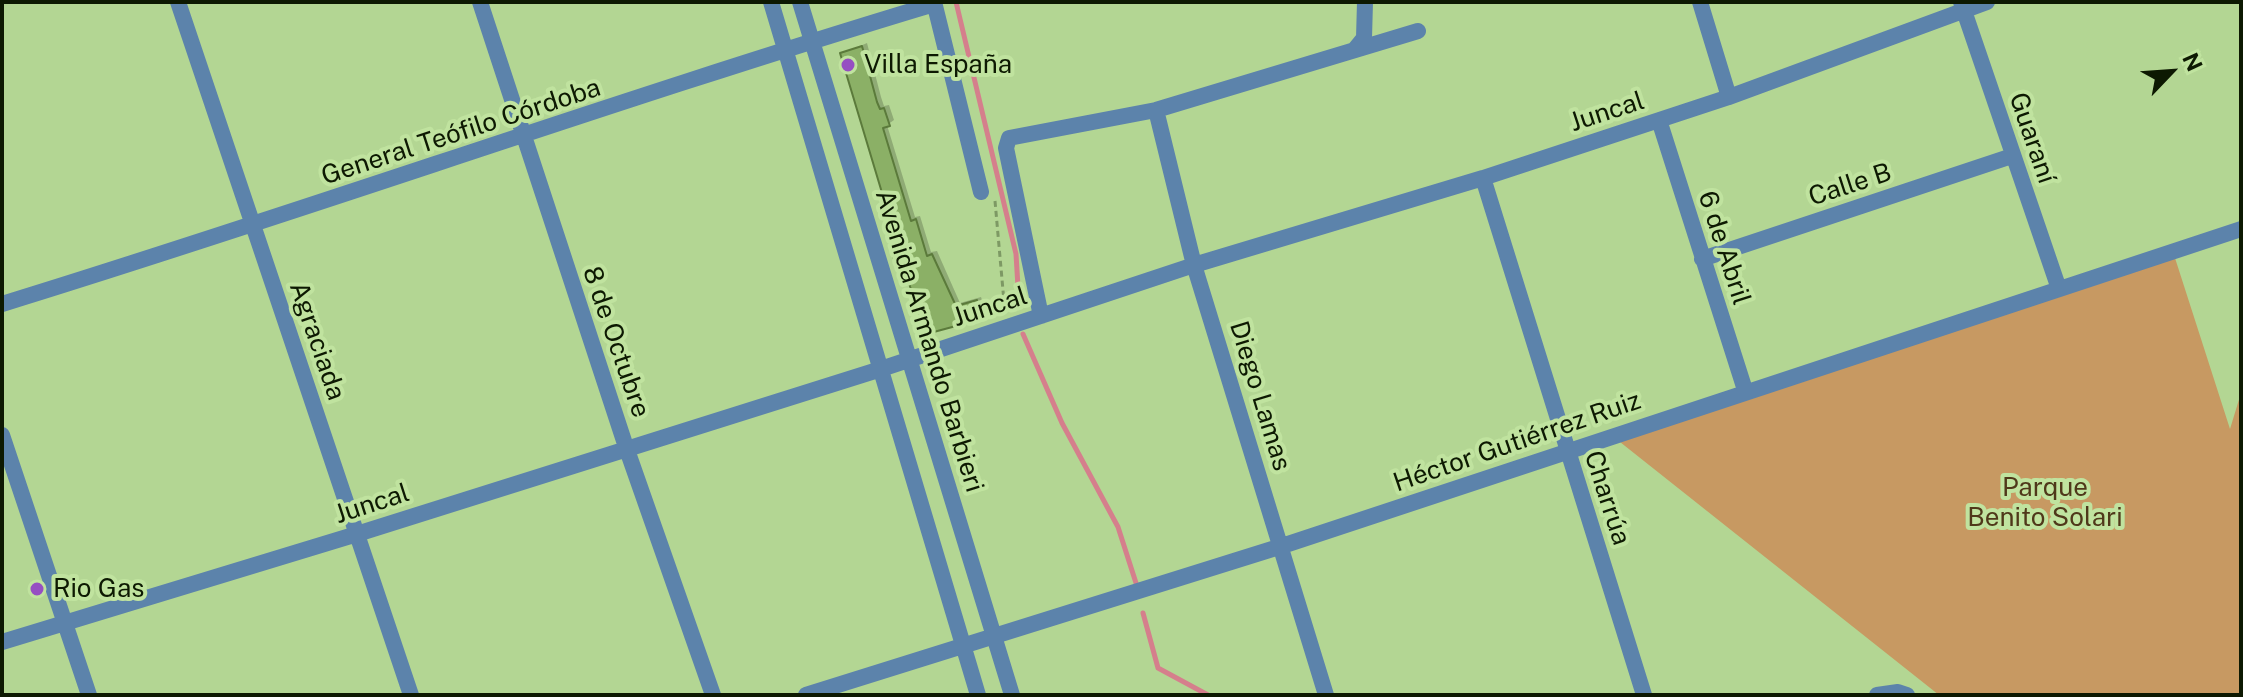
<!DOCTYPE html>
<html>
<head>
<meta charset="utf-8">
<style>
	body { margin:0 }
	#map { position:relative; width:2243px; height:697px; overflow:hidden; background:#b3d693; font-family:"Public Sans",sans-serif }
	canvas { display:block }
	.frame { position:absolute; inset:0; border:4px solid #0d1902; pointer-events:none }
	.north { position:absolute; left:2131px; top:32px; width:80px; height:80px; -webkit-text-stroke:6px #c0e39f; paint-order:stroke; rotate:65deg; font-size:22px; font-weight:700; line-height:32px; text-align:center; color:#0d1902 }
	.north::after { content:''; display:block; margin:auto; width:28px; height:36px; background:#0d1902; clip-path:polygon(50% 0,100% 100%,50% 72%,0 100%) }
</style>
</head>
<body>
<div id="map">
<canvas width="2243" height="697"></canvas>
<div class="frame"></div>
<div class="north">N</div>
</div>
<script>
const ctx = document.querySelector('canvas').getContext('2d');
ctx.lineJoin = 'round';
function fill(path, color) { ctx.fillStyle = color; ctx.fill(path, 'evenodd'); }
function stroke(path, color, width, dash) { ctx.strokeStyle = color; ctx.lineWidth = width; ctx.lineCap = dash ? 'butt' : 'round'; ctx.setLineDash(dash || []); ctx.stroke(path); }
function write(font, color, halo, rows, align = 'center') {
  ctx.font = font + ' "Public Sans",sans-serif'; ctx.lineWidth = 8; ctx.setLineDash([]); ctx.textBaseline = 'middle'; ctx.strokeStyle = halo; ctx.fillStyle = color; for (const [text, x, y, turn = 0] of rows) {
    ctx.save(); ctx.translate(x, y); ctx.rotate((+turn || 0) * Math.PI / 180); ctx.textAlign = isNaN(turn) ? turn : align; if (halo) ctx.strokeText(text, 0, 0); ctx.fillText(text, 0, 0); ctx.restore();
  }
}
const green = new Path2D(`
	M 2175,258 L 2230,429 L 2241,393 L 2241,695 L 1939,695 L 1620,442 Z`);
const shadow = new Path2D(`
	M 867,43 L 881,97 L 884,106 L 889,105 L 894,120 L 887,125 L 915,217 L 920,216 L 931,252 L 937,251 L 960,303 L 981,297 L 986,313 L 981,317 L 930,331 L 903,259 L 887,229 L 893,224 L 842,54 Z`);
const stream = new Path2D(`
	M 956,2 L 1016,254 L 1018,287
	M 1023,334 L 1062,423 L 1118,527 L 1136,583
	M 1143,613 L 1158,668 L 1208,695`);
const building = new Path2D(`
	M 862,46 L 877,102 L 880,109 L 884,108 L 890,126 L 883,128 L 911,221 L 916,219 L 927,256 L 932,254 L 956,306 L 977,300 L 982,319 L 930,333 L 924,331 L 902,261 L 895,263 L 885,228 L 892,226 L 840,53 Z`);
const path = new Path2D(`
	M 995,201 L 1005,313`);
const minor = new Path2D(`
	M 178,2 L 411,695
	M 480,2 L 626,447 L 713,695
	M 771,2 L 978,695
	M 800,2 L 1012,695
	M 934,2 L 981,192
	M 1700,2 L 1729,97
	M 1961,2 L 2059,289
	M 1355,49 L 1364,38 L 1365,2
	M 1156,110 L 1194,265 L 1326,695
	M 1659,120 L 1745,390
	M 1483,178 L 1644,695
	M 1702,259 L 2012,156
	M 2,304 C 314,208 621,98 934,4
	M 1041,316 L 1006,148 L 1009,138 L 1156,110 L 1418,31
	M 2,435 L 89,695
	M 2,642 L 357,534 L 881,369 L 1194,265 L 1483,178 L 1729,97 L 1987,2
	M 806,695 L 1282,546 L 2241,229
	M 1877,695 L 1898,692 L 1907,695`);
const markers = [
	[848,65,8,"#964fc2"],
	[37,589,8,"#964fc2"]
];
const poiNames = [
	["Villa España",864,65],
	["Rio Gas",53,589]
];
const streetNames = [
	["Juncal",1607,112,-18],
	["General Teófilo Córdoba",461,132,-18],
	["Guaraní",2032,138,71],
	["Calle B",1850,185,-18],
	["6 de Abril",1724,248,72],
	["Juncal",990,307,-18],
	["Agraciada",317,341,71],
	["Avenida Armando Barbieri",929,341,73],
	["8 de Octubre",616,342,71],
	["Diego Lamas",1260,396,73],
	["Héctor Gutiérrez Ruiz",1517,442,-19],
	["Charrúa",1607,498,72],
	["Juncal",372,504,-18]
];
const parkNames = [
	["Parque",2045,488],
	["Benito Solari",2045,518]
];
fill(green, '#c79962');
fill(shadow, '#0003');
stroke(stream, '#d57f8c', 5);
fill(building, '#8bb066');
stroke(building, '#5b7a3b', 2);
stroke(path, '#7d9964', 3, [6, 4]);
stroke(minor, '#5c83ab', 16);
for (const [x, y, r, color] of markers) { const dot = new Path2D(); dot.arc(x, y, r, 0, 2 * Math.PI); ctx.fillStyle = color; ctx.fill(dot); stroke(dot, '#c0e39f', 3); }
write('26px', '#0d1902', '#c0e39f', poiNames, 'left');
write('26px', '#0d1902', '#c0e39f', streetNames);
write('26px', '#4f381a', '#c0e39f', parkNames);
</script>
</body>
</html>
